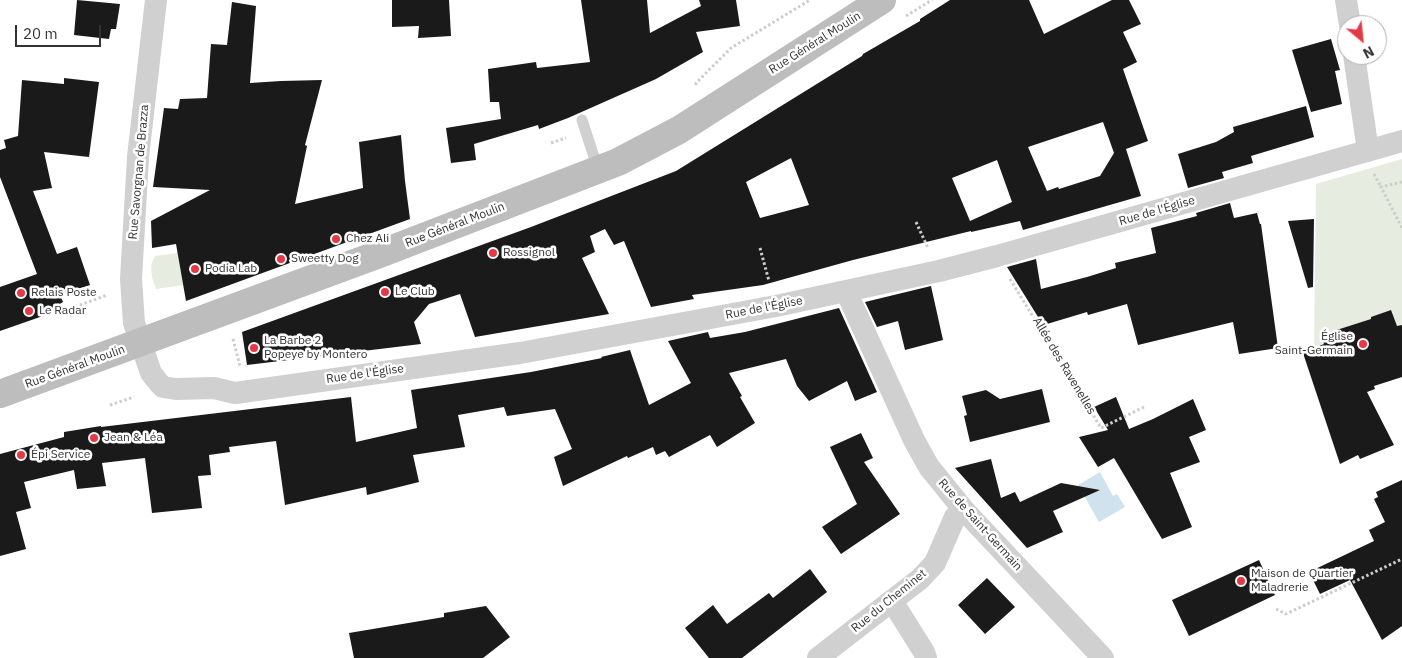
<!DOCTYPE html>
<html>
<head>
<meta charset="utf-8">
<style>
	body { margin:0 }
	#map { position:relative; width:1402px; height:658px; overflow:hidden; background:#fff; font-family:"IBM Plex Sans",sans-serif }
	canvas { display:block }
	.north { position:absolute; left:1337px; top:15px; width:50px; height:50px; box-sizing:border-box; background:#fff; border:1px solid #adadad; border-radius:50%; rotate:152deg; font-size:14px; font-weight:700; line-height:20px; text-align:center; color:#333 }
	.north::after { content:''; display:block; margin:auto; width:18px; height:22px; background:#e63946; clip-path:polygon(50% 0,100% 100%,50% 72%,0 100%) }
	.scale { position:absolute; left:15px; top:25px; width:86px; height:22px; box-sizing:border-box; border:2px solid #333; border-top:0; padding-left:6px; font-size:15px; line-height:18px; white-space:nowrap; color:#333; -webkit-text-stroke:4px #fff; paint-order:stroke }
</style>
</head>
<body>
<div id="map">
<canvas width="1402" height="658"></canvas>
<div class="north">N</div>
<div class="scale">20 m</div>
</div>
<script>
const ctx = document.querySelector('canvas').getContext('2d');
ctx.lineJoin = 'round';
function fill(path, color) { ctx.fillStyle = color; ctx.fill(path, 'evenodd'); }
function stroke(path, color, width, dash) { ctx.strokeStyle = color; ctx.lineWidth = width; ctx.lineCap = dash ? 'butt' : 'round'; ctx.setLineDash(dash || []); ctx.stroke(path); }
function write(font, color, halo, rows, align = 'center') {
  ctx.font = font + ' "IBM Plex Sans",sans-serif'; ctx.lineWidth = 5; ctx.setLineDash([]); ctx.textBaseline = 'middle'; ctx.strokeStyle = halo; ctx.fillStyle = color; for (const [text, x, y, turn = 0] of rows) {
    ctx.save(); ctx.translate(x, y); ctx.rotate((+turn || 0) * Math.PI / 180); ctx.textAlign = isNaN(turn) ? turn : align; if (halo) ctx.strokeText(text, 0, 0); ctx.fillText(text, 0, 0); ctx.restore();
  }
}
const green = new Path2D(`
	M 1402,159 L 1402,325 L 1397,326 L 1390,311 L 1371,317 L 1371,319 L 1322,335 L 1328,358 L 1314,354 L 1316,184 Z
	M 178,253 L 183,285 L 156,289 C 152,279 148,266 155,256 Z`);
const water = new Path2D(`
	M 1100,472 L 1113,496 L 1117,494 L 1125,507 L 1099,522 L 1078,485 Z`);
const building = new Path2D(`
	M 77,0 L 120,4 L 116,29 L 111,29 L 109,39 L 74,35 Z
	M 392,0 L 449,0 L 451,36 L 418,38 L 419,26 L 392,27 Z
	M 581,0 L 647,0 L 650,33 L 701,6 L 699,0 L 736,0 L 740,26 L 696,32 L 703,52 L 656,79 L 568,118 L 539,129 L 538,125 L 474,144 L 476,160 L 451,163 L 446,128 L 501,119 L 499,102 L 490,102 L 488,69 L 536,62 L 537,68 L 590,62 Z
	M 950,0 L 1029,0 L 1044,34 L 1112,0 L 1129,0 L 1141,24 L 1123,32 L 1137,62 L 1123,69 L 1148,141 L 1126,149 L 1141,196 L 1023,230 L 1020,221 L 971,232 L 971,231 L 853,260 L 763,285 L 692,295 L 694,299 L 651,307 L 624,241 L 614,245 L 605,229 L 590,236 L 595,252 L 582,258 L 609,314 L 475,337 L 460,294 L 429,304 L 414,322 L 421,344 L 247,365 L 242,332 L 531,227 L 676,171 L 862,56 L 863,54 L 920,21 L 920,19 ZM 1103,122 L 1114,153 L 1100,176 L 1059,189 L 1058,187 L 1047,191 L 1028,147 ZM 791,158 L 809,205 L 760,218 L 746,182 ZM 997,160 L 1012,202 L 970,221 L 952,178 Z
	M 232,2 L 256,6 L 250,83 L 281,81 L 322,80 L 305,145 L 307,146 L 295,204 L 363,188 L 359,142 L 401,135 L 405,181 L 410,219 L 186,301 L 176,244 L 152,248 L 151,221 L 210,190 L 153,187 L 164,108 L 178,109 L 180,99 L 207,98 L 211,44 L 227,45 Z
	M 1331,39 L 1340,70 L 1335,71 L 1342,104 L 1311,112 L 1292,50 Z
	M 64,78 L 99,82 L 89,157 L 44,152 L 52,188 L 33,191 L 57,254 L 77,247 L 90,285 L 60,295 L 63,302 L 40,317 L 0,331 L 0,287 L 37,274 L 0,177 L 0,150 L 6,148 L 4,140 L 18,136 L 22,80 L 64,84 Z
	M 1306,106 L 1314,137 L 1251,156 L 1253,163 L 1222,172 L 1224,178 L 1188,188 L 1178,154 L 1216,142 L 1234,132 L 1233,127 Z
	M 1230,203 L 1234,218 L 1257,213 L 1260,224 L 1261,224 L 1278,348 L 1239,354 L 1233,322 L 1138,345 L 1127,304 L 1088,315 L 1087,312 L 1047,324 L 1049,333 L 1048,333 L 1007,267 L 1036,259 L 1041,289 L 1087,277 L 1116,268 L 1115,263 L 1156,253 L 1151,228 L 1197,216 L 1196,213 Z
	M 1314,219 L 1313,287 L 1308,288 L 1288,221 Z
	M 931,286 L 943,340 L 905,350 L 898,321 L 877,327 L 865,302 Z
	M 839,308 L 877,392 L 855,401 L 847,381 L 809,401 L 797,386 L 786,359 L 729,373 L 742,396 L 740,397 L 755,423 L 717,447 L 710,435 L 669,457 L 665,451 L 656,455 L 653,447 L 628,458 L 627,456 L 563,486 L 554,457 L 572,449 L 555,409 L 507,416 L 504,407 L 458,415 L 465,447 L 413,455 L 419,482 L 367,495 L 366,487 L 285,505 L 276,441 L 229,447 L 230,452 L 209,455 L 211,475 L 198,476 L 202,508 L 152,513 L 145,458 L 102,463 L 106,486 L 77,489 L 74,470 L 24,482 L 31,508 L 16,512 L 26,549 L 0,556 L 0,454 L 64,437 L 64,432 L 101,426 L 101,427 L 351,397 L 356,442 L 417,428 L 411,390 L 531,372 L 602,358 L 601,357 L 630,350 L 649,405 L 691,383 L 668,341 L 708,332 L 710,338 L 745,332 Z
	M 1391,310 L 1397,326 L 1402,325 L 1402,377 L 1374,386 L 1375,389 L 1367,392 L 1394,445 L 1360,459 L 1358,455 L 1340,464 L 1303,353 L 1324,344 L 1321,335 L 1371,319 L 1371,317 Z
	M 1042,389 L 1050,422 L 970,442 L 964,416 L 967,415 L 962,396 L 986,390 L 1000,399 Z
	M 1116,397 L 1129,429 L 1153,419 L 1193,399 L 1206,430 L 1189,437 L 1200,462 L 1170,473 L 1192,527 L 1162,539 L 1114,458 L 1098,467 L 1079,437 L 1108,430 L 1094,407 Z
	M 861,433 L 873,458 L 864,462 L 900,514 L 841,554 L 822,527 L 857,504 L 830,447 Z
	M 991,459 L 1001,498 L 1015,492 L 1020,502 L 1061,483 L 1100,490 L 1053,511 L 1063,532 L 1027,548 L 955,468 Z
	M 1402,480 L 1402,626 L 1382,640 L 1350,580 L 1320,594 L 1309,572 L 1374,541 L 1369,530 L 1385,522 L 1374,499 L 1378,497 L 1376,492 Z
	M 1259,560 L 1275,595 L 1189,636 L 1172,600 Z
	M 810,569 L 827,592 L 742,658 L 709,658 L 685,628 L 713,605 L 727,624 L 769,593 L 773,598 Z
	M 987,578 L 1015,607 L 985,634 L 958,605 Z
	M 486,606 L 510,637 L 483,658 L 354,658 L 349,633 L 444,617 L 444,613 Z`);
const path = new Path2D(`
	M 906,16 L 932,0
	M 696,85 L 696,83 L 731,48 L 810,0
	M 551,143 L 566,138
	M 1374,174 L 1381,187
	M 1402,182 L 1381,187 L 1402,228
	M 916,222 L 928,248
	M 760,248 L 769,281
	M 1010,279 L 1101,428 L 1144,407
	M 72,317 L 69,309 L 107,295
	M 233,339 L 240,366
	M 110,405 L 134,397
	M 1276,609 L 1286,614 L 1402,559`);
const service = new Path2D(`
	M 582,120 L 598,169`);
const minor = new Path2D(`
	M 156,0 L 138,157 L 131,279 L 134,323 L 151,373 L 159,383 L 163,387 L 176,389 L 214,388 L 235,393 L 520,353 L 776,306 L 939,271 L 997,256 L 1402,141
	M 1346,0 L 1350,25
	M 1354,55 L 1368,151
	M 847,291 L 851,302 L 914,440 L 929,467 L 963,509 L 1103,658
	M 892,601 L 924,652 L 926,658
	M 818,658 L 920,579 L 935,563 L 955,517 L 963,509`);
const secondary = new Path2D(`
	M 0,394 L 382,253 L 618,162 L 679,130 L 882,0`);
const markers = [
	[336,239,5,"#e63946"],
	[493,253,5,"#e63946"],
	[281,259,5,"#e63946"],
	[195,269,5,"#e63946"],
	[385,292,5,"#e63946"],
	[21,293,5,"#e63946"],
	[29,311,5,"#e63946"],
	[1363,344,5,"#e63946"],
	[254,348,5,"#e63946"],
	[94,438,5,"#e63946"],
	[21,455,5,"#e63946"],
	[1241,581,5,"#e63946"]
];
const streetNames = [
	["Rue Général Moulin",815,43,-32],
	["Rue Savorgnan de Brazza",139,172,-85],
	["Rue de l'Église",1157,211,-16],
	["Rue Général Moulin",455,225,-21],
	["Rue de l'Église",764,308,-11],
	["Allée des Ravenelles",1064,366,59],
	["Rue Général Moulin",75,367,-20],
	["Rue de l'Église",365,374,-8],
	["Rue de Saint-Germain",980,525,48],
	["Rue du Cheminet",889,601,-39]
];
const poiNames = [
	["Chez Ali",346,239],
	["Rossignol",503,253],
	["Sweetty Dog",291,259],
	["Podia Lab",205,269],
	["Le Club",395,292],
	["Relais Poste",31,293],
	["Le Radar",39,311],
	["Église",1353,337,"right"],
	["Saint-Germain",1353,351,"right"],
	["La Barbe 2",264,341],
	["Popeye by Montero",264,355],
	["Jean & Léa",104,438],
	["Épi Service",31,455],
	["Maison de Quartier",1251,574],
	["Maladrerie",1251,588]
];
fill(green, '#e6ecdf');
fill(water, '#cfe2ee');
fill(building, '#1a1a1a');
stroke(path, '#cdcdcd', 3, [2.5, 2.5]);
stroke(service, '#d0d0d0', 11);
stroke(minor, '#d0d0d0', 22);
stroke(secondary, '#bdbdbd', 28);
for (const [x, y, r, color] of markers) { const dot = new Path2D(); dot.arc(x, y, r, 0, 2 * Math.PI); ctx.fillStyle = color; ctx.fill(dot); stroke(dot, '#fff', 2); }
write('12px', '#333', '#fff', streetNames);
write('12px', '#333', '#fff', poiNames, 'left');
</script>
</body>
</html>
